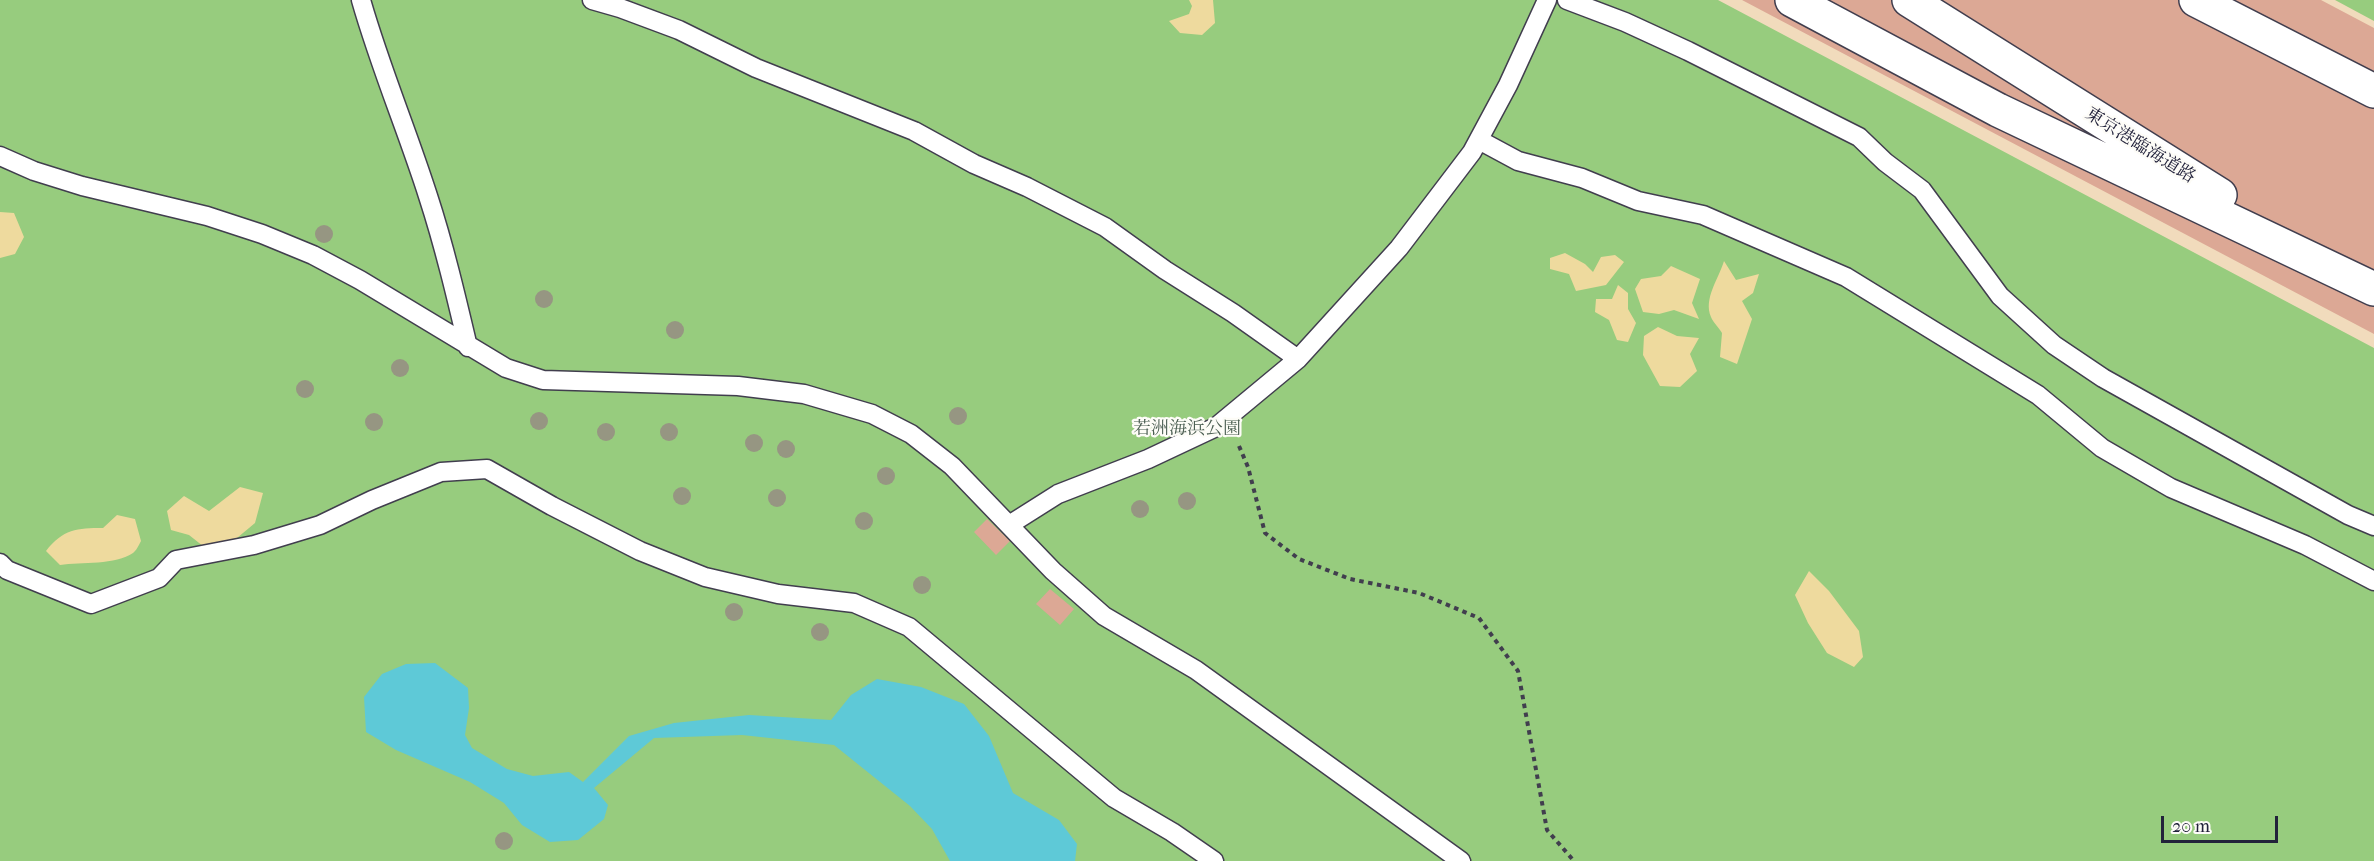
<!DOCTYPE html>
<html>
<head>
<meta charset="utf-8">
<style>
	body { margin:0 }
	#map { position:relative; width:2374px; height:861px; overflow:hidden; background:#f1dbbc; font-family:"IM FELL French Canon",serif }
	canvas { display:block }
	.scale { position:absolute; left:2161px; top:816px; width:117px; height:27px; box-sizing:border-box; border:3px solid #22223b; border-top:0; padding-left:8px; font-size:18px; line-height:21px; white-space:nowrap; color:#22223b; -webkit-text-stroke:4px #fdfcf7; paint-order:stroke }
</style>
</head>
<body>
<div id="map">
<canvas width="2374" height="861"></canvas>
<div class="scale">20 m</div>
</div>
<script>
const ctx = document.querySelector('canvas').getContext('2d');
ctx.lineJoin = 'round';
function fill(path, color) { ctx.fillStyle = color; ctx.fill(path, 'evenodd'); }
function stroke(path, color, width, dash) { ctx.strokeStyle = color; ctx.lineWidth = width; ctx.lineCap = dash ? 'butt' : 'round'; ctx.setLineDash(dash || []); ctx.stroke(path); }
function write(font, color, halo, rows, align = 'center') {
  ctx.font = font + ' "IM FELL French Canon","Noto Serif JP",serif'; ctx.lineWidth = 4.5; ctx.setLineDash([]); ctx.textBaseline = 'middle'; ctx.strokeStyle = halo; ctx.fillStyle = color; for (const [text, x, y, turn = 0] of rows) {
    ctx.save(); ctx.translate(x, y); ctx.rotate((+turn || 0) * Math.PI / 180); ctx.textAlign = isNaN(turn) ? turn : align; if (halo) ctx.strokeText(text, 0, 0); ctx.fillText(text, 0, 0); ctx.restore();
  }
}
const green = new Path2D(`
	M 0,0 L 1718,0 L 2374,348 L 2374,861 L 0,861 Z
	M 2335,0 L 2374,0 L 2374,21 Z`);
const sand = new Path2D(`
	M 1189,0 L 1213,0 L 1215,23 L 1202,35 L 1180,33 L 1169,21 L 1189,14 L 1192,6 Z
	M 0,212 L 14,213 L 24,237 L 15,254 L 0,258 Z
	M 1565,253 L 1585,264 L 1593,272 L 1601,257 L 1615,255 L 1624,262 L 1606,285 L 1576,291 L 1569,274 L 1550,269 L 1550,258 Z
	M 1724,261 L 1736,280 L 1759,274 L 1753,293 L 1742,301 L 1752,319 L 1737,364 L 1720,357 L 1722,333 C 1719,328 1713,322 1711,317 C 1703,299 1719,278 1724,261 Z
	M 1671,266 L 1700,279 L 1692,303 L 1699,319 L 1674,310 L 1659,314 L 1643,312 L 1635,289 L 1641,279 L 1661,276 Z
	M 1618,285 L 1628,293 L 1628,309 L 1636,323 L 1628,342 L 1617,340 L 1609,320 L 1595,312 L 1596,299 L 1612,299 Z
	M 1658,327 L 1677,336 L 1699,338 L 1690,354 L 1697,371 L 1680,387 L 1660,386 L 1643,355 L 1644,336 Z
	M 240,487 L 263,493 L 255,523 L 231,543 L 208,550 L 189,535 L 171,530 L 167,511 L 184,496 L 209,511 Z
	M 117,515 L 135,519 L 141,541 C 139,545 136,551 133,553 C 116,565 81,562 60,565 L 46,551 C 63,529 77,528 103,528 Z
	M 1809,571 L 1829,591 L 1859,631 L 1863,657 L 1854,667 L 1827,653 L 1808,623 L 1795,595 Z`);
const water = new Path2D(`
	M 435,663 L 468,688 L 469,708 L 465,735 L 472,748 L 507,769 L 533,776 L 569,772 L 583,782 L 629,736 L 674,723 L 749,715 L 831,720 L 851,695 L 877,679 L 921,687 L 964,704 L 989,736 L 1013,793 L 1059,820 L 1077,844 L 1075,861 L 950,861 L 932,829 L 910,806 L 834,745 L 742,735 L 654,738 L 594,788 L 608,805 L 604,819 L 578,840 L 550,842 L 522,825 L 504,803 L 470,782 L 396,750 L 366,732 L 364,697 L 382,674 L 406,664 Z`);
const building = new Path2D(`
	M 1742,0 L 2321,0 L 2374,28 L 2374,334 Z
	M 987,519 L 1010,541 L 996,555 L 974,532 Z
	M 1050,589 L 1074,609 L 1060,625 L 1036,604 Z`);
const path = new Path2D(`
	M 1239,446 L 1248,467 L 1265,533 L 1299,559 L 1350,579 L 1419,593 L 1479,618 L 1518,671 L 1547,830 L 1574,861`);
const service = new Path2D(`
	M 361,0 C 380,67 407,130 428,196 C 444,245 456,296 468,347
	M 592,0 L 620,8 L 679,30 L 756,68 L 914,131 L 974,164 L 1027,187 L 1105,227 L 1165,270 L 1233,313 L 1298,359
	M 1567,0 L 1625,22 L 1688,51 L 1859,137 L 1885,162 L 1922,190 L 2000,296 L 2054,345 L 2103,378 L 2348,515 L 2374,526
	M 1479,140 L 1518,161 L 1582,178 L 1638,201 L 1703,215 L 1846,277 L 2038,395 L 2102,448 L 2171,488 L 2305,545 L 2374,581
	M 0,156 L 34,171 L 82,186 L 207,216 L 262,234 L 313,255 L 360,280 L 506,368 L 543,380 L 738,386 L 804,394 L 872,414 L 911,434 L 952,466 L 1053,571 L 1104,616 L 1196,670 L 1461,861
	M 1009,525 L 1058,494 L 1148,459 L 1216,427 L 1298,359 L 1399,248 L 1472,152 L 1508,85 L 1547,0
	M 0,563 L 7,570 L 91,604 L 159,578 L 176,560 L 254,545 L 320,525 L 372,500 L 441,472 L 487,469 L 552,506 L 640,551 L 705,577 L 778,594 L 854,603 L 909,627 L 1114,798 L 1172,832 L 1214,861`);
const tertiary = new Path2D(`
	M 1792,0 L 1998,110 L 2374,289
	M 1909,0 L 2220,195
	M 2196,0 L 2374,91`);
const trees = [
	[324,234],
	[544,299],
	[675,330],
	[400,368],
	[305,389],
	[958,416],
	[539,421],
	[374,422],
	[606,432],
	[669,432],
	[754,443],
	[786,449],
	[886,476],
	[682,496],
	[777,498],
	[1187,501],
	[1140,509],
	[864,521],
	[922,585],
	[734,612],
	[820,632],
	[504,841]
];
const streetNames = [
	["東京港臨海道路",2140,146,32]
];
const parkNames = [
	["若洲海浜公園",1187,430]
];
fill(green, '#97cc7e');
fill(sand, '#eeda9e');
fill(water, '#5ec9d7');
fill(building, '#dca895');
stroke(service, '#413e4e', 21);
stroke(tertiary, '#413e4e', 36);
stroke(path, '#413e4e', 4, [4.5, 4.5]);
stroke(service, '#fff', 18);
stroke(tertiary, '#fff', 33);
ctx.fillStyle = '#969682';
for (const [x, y] of trees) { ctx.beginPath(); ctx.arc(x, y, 9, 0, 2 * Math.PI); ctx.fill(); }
write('18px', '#22223b', '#fdfcf7', streetNames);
write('18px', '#4b5e52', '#fdfcf7', parkNames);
</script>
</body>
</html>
